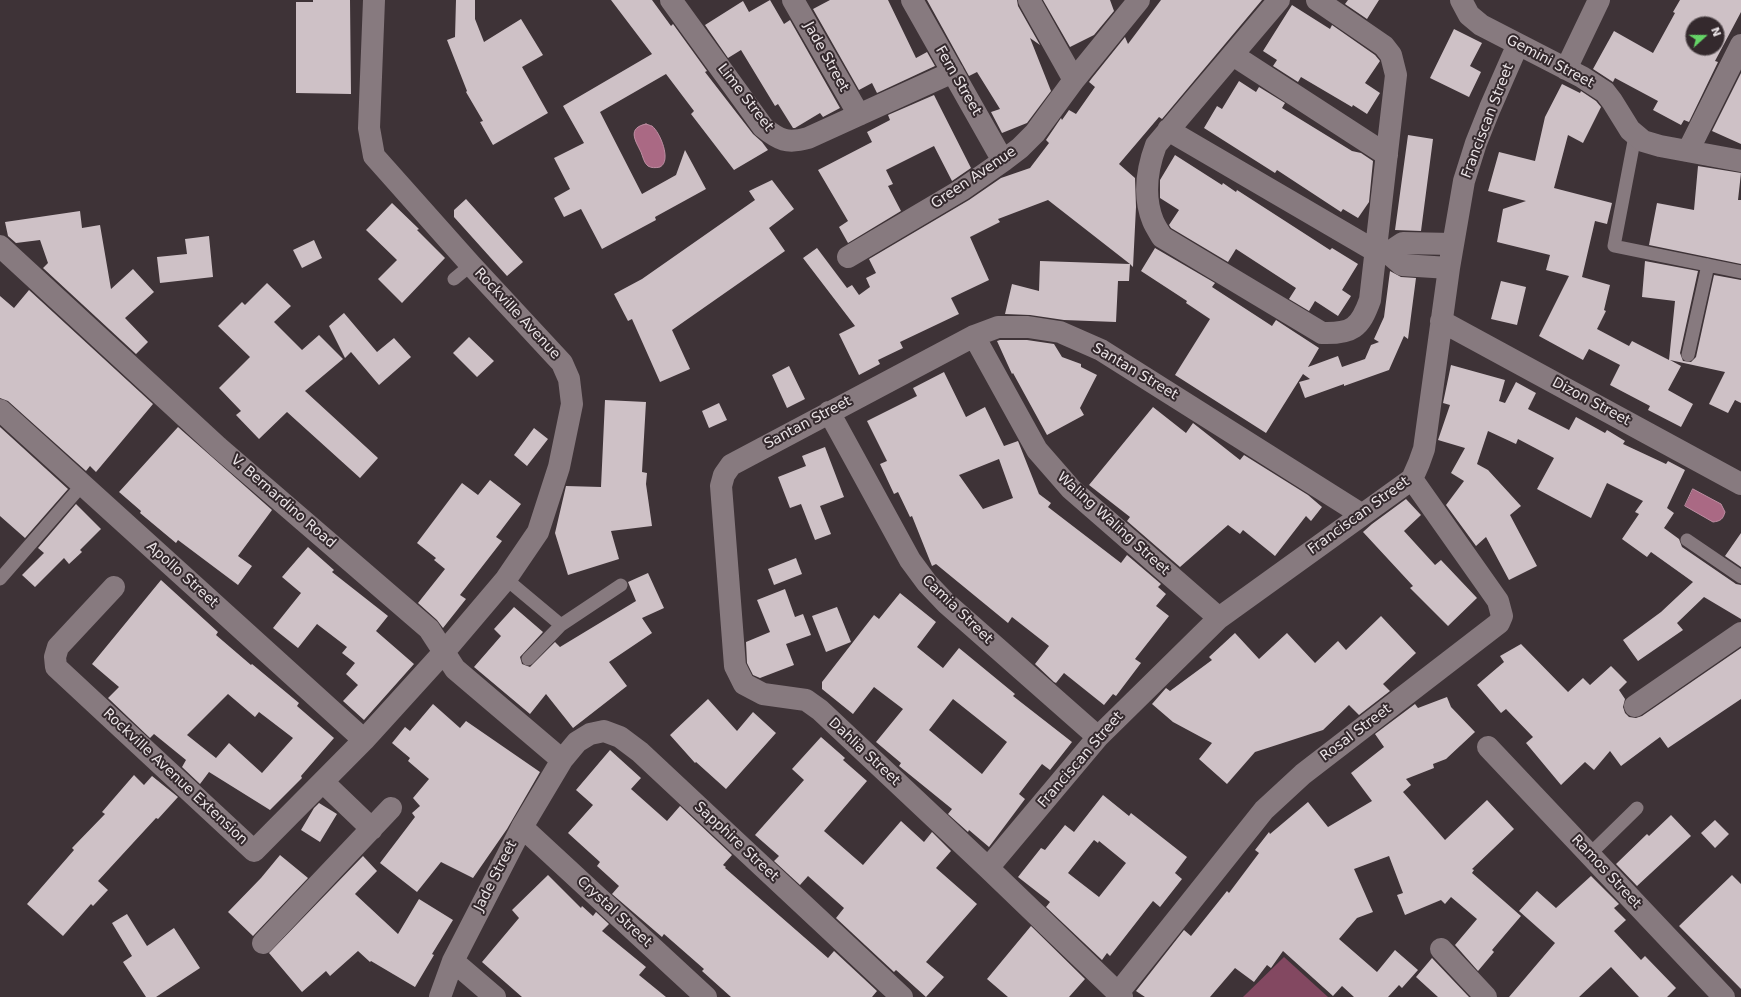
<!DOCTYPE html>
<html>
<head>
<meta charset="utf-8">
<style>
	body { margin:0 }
	#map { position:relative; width:1741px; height:997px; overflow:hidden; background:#3e3337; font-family:"DejaVu Sans",sans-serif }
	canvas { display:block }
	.north { position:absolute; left:1685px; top:16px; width:40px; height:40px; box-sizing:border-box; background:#34292d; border:1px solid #7d7477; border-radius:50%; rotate:69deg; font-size:11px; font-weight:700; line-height:16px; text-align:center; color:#ebe4e7 }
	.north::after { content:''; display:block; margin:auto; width:14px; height:18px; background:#65d467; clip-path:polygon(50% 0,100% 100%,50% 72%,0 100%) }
</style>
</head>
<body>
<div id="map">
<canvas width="1741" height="997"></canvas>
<div class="north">N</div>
</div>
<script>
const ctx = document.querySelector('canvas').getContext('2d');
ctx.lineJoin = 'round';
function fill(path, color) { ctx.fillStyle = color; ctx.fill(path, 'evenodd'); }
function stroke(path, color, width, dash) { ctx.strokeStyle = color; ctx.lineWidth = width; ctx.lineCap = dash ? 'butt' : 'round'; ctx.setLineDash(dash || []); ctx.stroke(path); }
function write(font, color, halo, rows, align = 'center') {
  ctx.font = font + ' "DejaVu Sans",sans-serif'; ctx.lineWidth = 4; ctx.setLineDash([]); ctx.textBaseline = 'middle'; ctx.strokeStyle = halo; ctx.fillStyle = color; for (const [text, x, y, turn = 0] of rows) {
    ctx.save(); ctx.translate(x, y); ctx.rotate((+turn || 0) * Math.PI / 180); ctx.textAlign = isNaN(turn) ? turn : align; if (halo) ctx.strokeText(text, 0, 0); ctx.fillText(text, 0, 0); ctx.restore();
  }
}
const green = new Path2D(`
	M 1284,957 L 1328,997 L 1243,997 Z`);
const water = new Path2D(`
	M 646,124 C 647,124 651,126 652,126 C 660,132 672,161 660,167 C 656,168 651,168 648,166 C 644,163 643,157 641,152 C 635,140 627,128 646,124 Z
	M 1693,489 L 1721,504 L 1725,512 C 1723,519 1721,521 1713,522 L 1685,506 Z`);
const building = new Path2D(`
	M 313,0 L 350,0 L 351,94 L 296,93 L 296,2 L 313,2 Z
	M 456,0 L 475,0 L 475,19 L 484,42 L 521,19 L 543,55 L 522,67 L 548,113 L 493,145 L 480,122 L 483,121 L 466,92 L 467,91 L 447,40 L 455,37 Z
	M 611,0 L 652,0 L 671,26 L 673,24 L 707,71 L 705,72 L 753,134 L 762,142 L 768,150 L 734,170 L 691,114 L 694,111 L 666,74 L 600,112 L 642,194 L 676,175 L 685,150 L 706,189 L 655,217 L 656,220 L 602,249 L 581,209 L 564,217 L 554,198 L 570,189 L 554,158 L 584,143 L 563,106 L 652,54 Z
	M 770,0 L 784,24 L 790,20 L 840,108 L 823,117 L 820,113 L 795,128 L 793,128 L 778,104 L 775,106 L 741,50 L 728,58 L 705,25 L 743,1 L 749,12 Z
	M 830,0 L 888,0 L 916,58 L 927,52 L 935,66 L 877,93 L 872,83 L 859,90 L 813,9 Z
	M 927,0 L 1017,0 L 1018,6 L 1040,45 L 1030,38 L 1051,91 L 1027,123 L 1002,133 L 991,112 L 1000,109 L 977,72 L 969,76 Z
	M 1043,0 L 1110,0 L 1114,11 L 1094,35 L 1070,47 Z
	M 1161,0 L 1262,0 L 1162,119 L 1159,117 L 1119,164 L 1135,178 L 1136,207 L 1133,267 L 1130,264 L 1129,281 L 1118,281 L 1116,322 L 1064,320 L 1030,315 L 1005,314 L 1012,284 L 1039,291 L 1040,261 L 1130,264 L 1048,200 L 998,219 L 1000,222 L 970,237 L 989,280 L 951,298 L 959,314 L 900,342 L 903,348 L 878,360 L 880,364 L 859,375 L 839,334 L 855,326 L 803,258 L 817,248 L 847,288 L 852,285 L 859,295 L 870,287 L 866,278 L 876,273 L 869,259 L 969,200 L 1001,178 L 1030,168 L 1049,143 L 1046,140 L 1061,118 L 1062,120 L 1069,110 L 1076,114 L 1095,87 L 1089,82 L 1092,78 L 1125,37 L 1128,44 Z
	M 1348,0 L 1379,0 L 1367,19 L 1345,4 Z
	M 1680,0 L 1741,0 L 1741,12 L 1715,61 L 1718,62 L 1689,122 L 1684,120 L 1681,125 L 1653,110 L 1658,101 L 1615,78 L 1613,82 L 1593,69 L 1614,31 L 1653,53 L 1675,13 L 1673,12 ZM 1693,24 L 1717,24 L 1717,48 L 1693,48 Z
	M 1292,5 L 1330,29 L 1332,25 L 1375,55 L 1380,61 L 1365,83 L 1380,93 L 1367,114 L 1353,105 L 1352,107 L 1301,77 L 1298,82 L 1273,66 L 1277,60 L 1263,51 Z
	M 1454,29 L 1482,43 L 1470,66 L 1481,72 L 1469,97 L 1430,78 Z
	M 1741,73 L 1741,144 L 1712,131 Z
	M 1239,81 L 1256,92 L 1259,87 L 1285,103 L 1282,108 L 1352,151 L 1361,153 L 1373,161 L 1369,202 L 1358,218 L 1343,209 L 1341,212 L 1277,170 L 1275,173 L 1204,128 L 1217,106 L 1222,109 Z
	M 1562,84 L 1580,93 L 1581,91 L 1596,101 L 1601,107 L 1583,143 L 1568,135 L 1554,188 L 1612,203 L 1607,224 L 1595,221 L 1582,277 L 1610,285 L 1604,310 L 1606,311 L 1597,329 L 1629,346 L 1632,341 L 1669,360 L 1675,301 L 1642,297 L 1645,261 L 1698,271 L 1680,353 L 1683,361 L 1691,362 L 1696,357 L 1714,275 L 1741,280 L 1741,403 L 1735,400 L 1728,413 L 1709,404 L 1725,372 L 1670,360 L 1681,366 L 1668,390 L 1693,404 L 1681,427 L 1648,410 L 1650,406 L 1610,385 L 1620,365 L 1589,349 L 1583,360 L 1539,336 L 1569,276 L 1546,270 L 1550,255 L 1497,242 L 1503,209 L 1526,201 L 1488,191 L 1499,152 L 1535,161 L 1545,117 Z
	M 934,95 L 971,168 L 952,181 L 934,146 L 886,170 L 893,184 L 888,186 L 901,211 L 848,243 L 839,227 L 848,221 L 818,170 L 872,142 L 867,132 L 890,120 L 888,115 Z
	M 1408,135 L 1433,139 L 1421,231 L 1395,230 Z
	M 1175,155 L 1222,185 L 1223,183 L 1236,192 L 1237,190 L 1330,250 L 1332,248 L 1358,264 L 1342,290 L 1351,296 L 1338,316 L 1315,301 L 1309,311 L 1289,299 L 1296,288 L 1236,249 L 1228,262 L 1171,228 L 1169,225 L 1179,210 L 1160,198 L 1160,180 Z
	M 1698,166 L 1741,173 L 1738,200 L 1741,200 L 1741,264 L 1649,245 L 1657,203 L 1694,210 Z
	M 772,180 L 794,209 L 769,228 L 785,251 L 672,330 L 690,369 L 660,382 L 632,319 L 628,321 L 614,294 L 642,279 L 755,200 L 749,191 Z
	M 466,199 L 523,262 L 507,276 L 454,217 L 454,210 Z
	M 392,203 L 419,229 L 417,230 L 445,258 L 402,303 L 378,279 L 397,260 L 366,230 Z
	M 80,211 L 82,228 L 100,225 L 111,289 L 133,269 L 154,292 L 125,318 L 148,342 L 136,354 L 43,268 L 48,263 L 40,240 L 16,243 L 8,236 L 5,222 Z
	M 209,236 L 213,277 L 160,283 L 157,257 L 187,254 L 185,239 Z
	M 314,240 L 322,258 L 302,268 L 293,250 Z
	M 1155,248 L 1215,283 L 1212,287 L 1272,326 L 1276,320 L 1319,348 L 1308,367 L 1338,356 L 1342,367 L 1365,359 L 1371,345 L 1379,342 L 1374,339 L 1384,317 L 1390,271 L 1401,277 L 1416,278 L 1408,339 L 1404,336 L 1389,370 L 1344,386 L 1344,384 L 1305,398 L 1299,382 L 1310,379 L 1303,374 L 1266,433 L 1175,375 L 1210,319 L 1186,303 L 1187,301 L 1141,271 Z
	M 1501,281 L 1526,287 L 1517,325 L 1491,319 Z
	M 267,283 L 291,306 L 274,322 L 302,350 L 319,335 L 343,359 L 305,391 L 378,458 L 360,478 L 287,412 L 259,439 L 236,415 L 241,411 L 219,388 L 250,357 L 218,326 L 242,302 L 245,305 Z
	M 29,290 L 153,404 L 96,472 L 90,466 L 86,471 L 8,401 L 0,398 L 0,296 L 14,308 Z
	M 344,313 L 377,352 L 394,338 L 411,357 L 379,385 L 351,352 L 345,358 L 329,326 Z
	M 469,337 L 494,361 L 477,377 L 453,353 Z
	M 1000,340 L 1027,340 L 1054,344 L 1062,357 L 1081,364 L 1081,367 L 1097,375 L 1080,408 L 1084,415 L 1047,435 L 1013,373 L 1012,374 L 997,341 Z
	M 1451,365 L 1505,380 L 1499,401 L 1505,403 L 1516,382 L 1536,393 L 1528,409 L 1569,430 L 1576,417 L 1605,433 L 1607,430 L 1625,441 L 1623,444 L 1666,464 L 1668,461 L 1685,470 L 1667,508 L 1674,513 L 1664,528 L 1679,539 L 1682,547 L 1736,584 L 1741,585 L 1741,619 L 1704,597 L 1677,623 L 1683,630 L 1638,661 L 1623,640 L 1661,612 L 1693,582 L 1651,552 L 1647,557 L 1622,539 L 1639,514 L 1635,512 L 1643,501 L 1607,483 L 1591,518 L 1537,489 L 1554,458 L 1518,439 L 1516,444 L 1488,431 L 1477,464 L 1488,470 L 1521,506 L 1510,515 L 1537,566 L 1509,580 L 1486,537 L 1476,546 L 1446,505 L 1464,481 L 1451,473 L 1465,448 L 1438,440 L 1450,405 L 1443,403 Z
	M 789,366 L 805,399 L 787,408 L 772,375 Z
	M 944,372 L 966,417 L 985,407 L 1004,446 L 1018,441 L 1039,494 L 1051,503 L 1048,507 L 1121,563 L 1127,555 L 1161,584 L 1158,587 L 1166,594 L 1156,606 L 1169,616 L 1135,659 L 1141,663 L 1116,696 L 1113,694 L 1104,705 L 1064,673 L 1056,683 L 1054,682 L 1035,664 L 1049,646 L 1012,617 L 1008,623 L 936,564 L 932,566 L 912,516 L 910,517 L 898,492 L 894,494 L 880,464 L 887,461 L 867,421 L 917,396 L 913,388 ZM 999,459 L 1013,498 L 983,509 L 959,475 Z
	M 605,400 L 646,402 L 642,472 L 647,473 L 646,484 L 652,526 L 611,531 L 619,559 L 568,575 L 555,533 L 566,486 L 601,487 Z
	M 719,403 L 727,420 L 709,428 L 702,411 Z
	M 1153,407 L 1186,433 L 1193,423 L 1240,460 L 1244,455 L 1308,495 L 1322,507 L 1311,521 L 1306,516 L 1275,556 L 1243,530 L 1240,534 L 1228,525 L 1180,567 L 1127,521 L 1130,517 L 1089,485 Z
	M 0,427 L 68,489 L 25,538 L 0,516 Z
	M 178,427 L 272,510 L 238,556 L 252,566 L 238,585 L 178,540 L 176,543 L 140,513 L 141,511 L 119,492 Z
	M 534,428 L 548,439 L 527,466 L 514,455 Z
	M 825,447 L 844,497 L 820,506 L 831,534 L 815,540 L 801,504 L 790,508 L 778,477 L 806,466 L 802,456 Z
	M 490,480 L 521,504 L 496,537 L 502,541 L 460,595 L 466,599 L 443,628 L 437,620 L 418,603 L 445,569 L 434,560 L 436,558 L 417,543 L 462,483 L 478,495 Z
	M 1406,499 L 1421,515 L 1404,531 L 1435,565 L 1441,560 L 1477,598 L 1448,626 L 1410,588 L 1413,586 L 1363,532 L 1372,524 Z
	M 76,504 L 101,529 L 80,550 L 82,552 L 69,564 L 64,558 L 35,587 L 22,575 L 44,553 L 38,548 Z
	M 1741,533 L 1741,567 L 1725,556 Z
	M 308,547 L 334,570 L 332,572 L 388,616 L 376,631 L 414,664 L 364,720 L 343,701 L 358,685 L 346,674 L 355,663 L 342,653 L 347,647 L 317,624 L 298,648 L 273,628 L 301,593 L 282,577 Z
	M 796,558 L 802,574 L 774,585 L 768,569 Z
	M 648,573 L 664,608 L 642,618 L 652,633 L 609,662 L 627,686 L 573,728 L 546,694 L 530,714 L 474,667 L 501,636 L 494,629 L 514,607 L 543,632 L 520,657 L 522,664 L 530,667 L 555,642 L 560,647 L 636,601 L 628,582 Z
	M 161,580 L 218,632 L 216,635 L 251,665 L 252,664 L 299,703 L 297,706 L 334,738 L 301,776 L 302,778 L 270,810 L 209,772 L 200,784 L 182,767 L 186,760 L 154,734 L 150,738 L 108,698 L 119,687 L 92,664 ZM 228,694 L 255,717 L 259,712 L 293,738 L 262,773 L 229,743 L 216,758 L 187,735 Z
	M 785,589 L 795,617 L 803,614 L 811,635 L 786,644 L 794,665 L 760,678 L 753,675 L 747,663 L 746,642 L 770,632 L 757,600 Z
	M 900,593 L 936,622 L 917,647 L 943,668 L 959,648 L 1015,694 L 1013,696 L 1072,742 L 1050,770 L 1042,764 L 1019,794 L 1025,799 L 989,847 L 969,830 L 968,832 L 948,814 L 952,809 L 899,766 L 901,763 L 876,742 L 903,709 L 874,687 L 853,714 L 822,689 L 822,682 L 874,615 L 879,619 ZM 953,699 L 1007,742 L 982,774 L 929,730 Z
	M 837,607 L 851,642 L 826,652 L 812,616 Z
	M 1381,616 L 1416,653 L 1383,684 L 1390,691 L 1359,715 L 1349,705 L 1323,730 L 1255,752 L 1227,784 L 1199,759 L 1212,743 L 1173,722 L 1152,704 L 1166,688 L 1170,691 L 1212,660 L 1209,657 L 1235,633 L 1259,659 L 1287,633 L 1315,663 L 1338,641 L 1346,650 Z
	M 1521,644 L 1568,692 L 1583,678 L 1590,685 L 1611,666 L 1627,682 L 1619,690 L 1625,699 L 1623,707 L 1625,713 L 1629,717 L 1636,718 L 1642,716 L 1741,648 L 1741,699 L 1668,748 L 1660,737 L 1621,766 L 1610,751 L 1594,770 L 1585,762 L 1561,785 L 1526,743 L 1533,737 L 1506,709 L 1501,713 L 1477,685 L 1504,662 L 1500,656 Z
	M 1447,697 L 1451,707 L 1475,732 L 1446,759 L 1433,764 L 1434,768 L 1406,779 L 1411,785 L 1403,792 L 1445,840 L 1487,800 L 1514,829 L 1472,869 L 1474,870 L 1472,873 L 1521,916 L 1492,950 L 1494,952 L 1478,971 L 1455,945 L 1477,919 L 1451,897 L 1445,904 L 1441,900 L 1405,915 L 1397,895 L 1403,893 L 1389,856 L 1354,869 L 1373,912 L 1357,918 L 1339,939 L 1377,972 L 1395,950 L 1418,970 L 1402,988 L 1399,985 L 1388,997 L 1354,997 L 1342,986 L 1333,996 L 1283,951 L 1271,968 L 1267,965 L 1254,982 L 1235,968 L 1210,997 L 1145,997 L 1136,991 L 1184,930 L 1191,936 L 1227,891 L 1229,893 L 1259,853 L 1255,850 L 1269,832 L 1270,834 L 1308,802 L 1328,827 L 1372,801 L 1351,773 L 1384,747 L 1375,734 L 1415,704 L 1418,708 Z
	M 708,699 L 737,731 L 753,712 L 776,733 L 726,789 L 696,762 L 695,763 L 670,735 Z
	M 433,704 L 460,728 L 466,721 L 540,772 L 507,829 L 473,878 L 441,862 L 417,892 L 380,863 L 415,817 L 412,813 L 420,806 L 413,798 L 429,779 L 408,761 L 410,758 L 392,743 L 405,727 L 410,731 Z
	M 821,737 L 845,758 L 843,760 L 867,781 L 824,831 L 863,865 L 901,821 L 924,842 L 932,832 L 951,851 L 936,868 L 977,904 L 926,962 L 944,977 L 926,997 L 896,970 L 894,972 L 836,918 L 844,908 L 808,876 L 800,885 L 774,861 L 779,856 L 755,835 L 804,780 L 792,769 Z
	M 610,750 L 641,778 L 631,789 L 667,821 L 680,806 L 732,855 L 723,865 L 726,867 L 725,868 L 828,958 L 834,951 L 877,991 L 872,997 L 731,997 L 702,971 L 704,969 L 664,934 L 662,937 L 612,894 L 619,886 L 597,866 L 600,862 L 568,833 L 593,805 L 576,790 Z
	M 134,775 L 144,785 L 152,776 L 178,797 L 158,819 L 156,818 L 98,881 L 108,890 L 93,906 L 91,904 L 63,936 L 27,904 L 74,850 L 72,848 L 105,814 L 102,812 Z
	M 1103,795 L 1129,816 L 1131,813 L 1187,857 L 1175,873 L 1182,879 L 1160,907 L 1153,901 L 1110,956 L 1107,953 L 1102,960 L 1046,907 L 1050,902 L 1018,877 L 1041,848 L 1045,850 L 1065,825 L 1074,832 ZM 1094,840 L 1098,843 L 1099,841 L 1126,863 L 1099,897 L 1068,873 Z
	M 319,803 L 337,814 L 320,842 L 301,830 L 314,808 Z
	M 1671,815 L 1691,836 L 1637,886 L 1616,864 L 1647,834 L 1649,836 Z
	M 1715,820 L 1729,834 L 1715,848 L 1701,833 Z
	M 280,855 L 308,878 L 253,936 L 228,912 L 261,878 Z
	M 363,856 L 377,871 L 355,894 L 398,934 L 419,899 L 453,920 L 432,954 L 434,955 L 415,987 L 371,961 L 370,962 L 358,951 L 330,976 L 326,971 L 302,992 L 269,953 Z
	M 548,875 L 581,908 L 582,906 L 593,916 L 596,912 L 609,924 L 602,931 L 646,967 L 639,975 L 666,997 L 522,997 L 482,962 L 519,918 L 512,910 Z
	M 1732,875 L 1741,884 L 1741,989 L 1679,926 Z
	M 1591,876 L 1619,904 L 1614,908 L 1626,920 L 1614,931 L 1641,960 L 1645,956 L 1676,988 L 1667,997 L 1639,997 L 1611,967 L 1579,997 L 1509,997 L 1555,943 L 1519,911 L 1537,891 L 1556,908 Z
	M 127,914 L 147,946 L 174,928 L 200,968 L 156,997 L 146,997 L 123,962 L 132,956 L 112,923 Z
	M 1031,926 L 1085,979 L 1069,997 L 1008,997 L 987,979 Z
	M 1432,958 L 1469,997 L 1438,997 L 1416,977 Z`);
const lane = new Path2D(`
	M 1635,136 L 1614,246 L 1741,272
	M 454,279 L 471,265
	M 1688,355 L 1708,265
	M 1687,540 L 1741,577
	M 0,579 L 83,484
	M 506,579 L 561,625
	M 528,659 L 561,625 L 621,585
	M 1590,854 L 1637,808`);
const street = new Path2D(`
	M 671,0 L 763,127 C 779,140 787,144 808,138 L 953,72
	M 793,0 L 859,115
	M 912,0 L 1003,161
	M 1029,0 L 1074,80
	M 1279,0 L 1156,145 C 1147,169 1143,196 1153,221 C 1155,226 1159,232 1162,237 L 1322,333 C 1352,334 1360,328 1370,300 L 1396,75 L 1391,55 L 1384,46 L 1317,0
	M 1461,0 L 1469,15 L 1481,25 L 1582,77 L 1605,92 L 1612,101 L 1630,130 L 1643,141 L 1660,146 L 1741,161
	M 1233,55 L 1387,155
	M 1566,69 L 1599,0
	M 1168,130 L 1377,252 L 1388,253 L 1403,243 L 1453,244
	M 1688,151 L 1741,45
	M 0,246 L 218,447 L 429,629 L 455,669 L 562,760
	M 1388,253 L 1402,265 L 1449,268
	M 848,257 L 963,189 L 1003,161 L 1020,148 L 1035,133 L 1074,80 L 1139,0
	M 1441,321 L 1741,484
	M 974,336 L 1037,450 L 1071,489 L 1219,618
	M 0,410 L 364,740
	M 829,412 L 910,560 L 927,583 L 946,603 L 1098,737
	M 114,587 L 58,647 L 55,657 L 56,667 L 254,851 L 364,740 L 444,652 L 506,579 L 538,532 L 559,467 L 572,404 L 569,379 L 562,363 L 471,265 L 374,156 L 369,128 L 374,0
	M 1635,706 L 1741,633
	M 1488,747 L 1724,997
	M 323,782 L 372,829
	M 522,827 L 706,997
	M 988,868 L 1098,737 L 1219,618 L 1412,479 L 1419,463 L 1424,449 L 1449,268 L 1464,181 L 1476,143 L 1490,108 L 1518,44
	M 263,943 L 391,808
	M 1441,949 L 1486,997
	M 453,961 L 495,997
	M 1118,993 L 1264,810 L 1303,774 L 1499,623 L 1502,616 L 1498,601 L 1412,479
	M 440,997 L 453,961 L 522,827 L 562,760 L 577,742 L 590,734 L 604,731 L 620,737 L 640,752 L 902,997
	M 1122,997 L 988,868 L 820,710 L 806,700 L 763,694 L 744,684 L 735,666 L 721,486 L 724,475 L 731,465 L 974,336 L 998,327 L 1028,327 L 1060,332 L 1101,350 L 1361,514`);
const streetNames = [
	["Jade Street",826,57,61],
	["Gemini Street",1550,62,28],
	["Fern Street",958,81,60],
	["Lime Street",745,98,52],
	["Franciscan Street",1488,121,-69],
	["Green Avenue",974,178,-34],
	["Rockville Avenue",517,314,47],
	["Santan Street",1135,372,31],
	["Dizon Street",1591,402,28],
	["Santan Street",808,423,-28],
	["V. Bernardino Road",283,502,41],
	["Franciscan Street",1359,516,-36],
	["Waling Waling Street",1113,524,42],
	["Apollo Street",182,575,42],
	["Camia Street",957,610,44],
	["Rosal Street",1356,733,-37],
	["Dahlia Street",864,752,43],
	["Franciscan Street",1081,760,-49],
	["Rockville Avenue Extension",175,777,43],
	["Sapphire Street",736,842,43],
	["Ramos Street",1606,872,47],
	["Jade Street",496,876,-63],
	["Crystal Street",614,912,43]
];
fill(green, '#834861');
fill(water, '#aa6984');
stroke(water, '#be8ea2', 1);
fill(building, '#cec1c6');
stroke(lane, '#877a7f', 13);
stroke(street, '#877a7f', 22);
write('14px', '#ebe4e7', '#34292d', streetNames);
</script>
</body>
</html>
